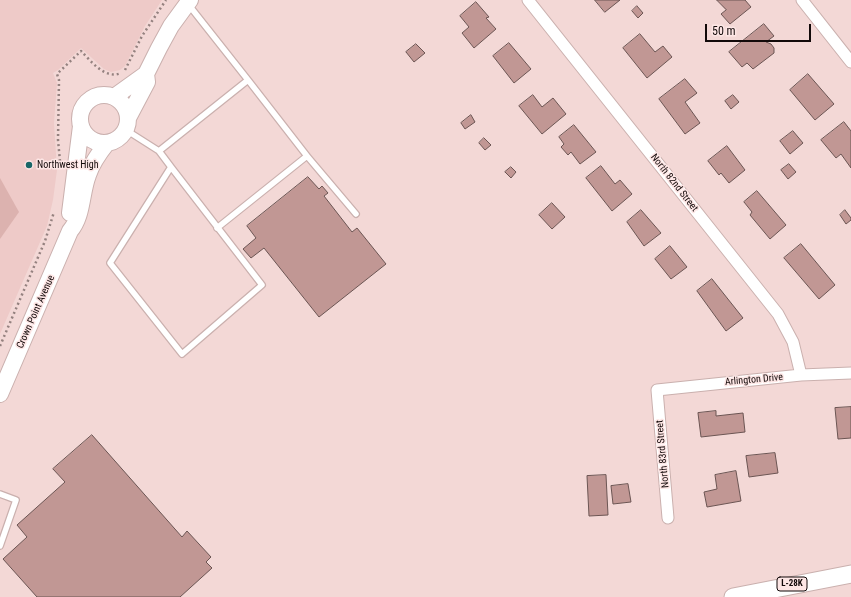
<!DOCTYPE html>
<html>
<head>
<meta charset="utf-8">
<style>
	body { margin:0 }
	#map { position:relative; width:851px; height:597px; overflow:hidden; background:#f3d8d6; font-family:"Roboto Condensed",sans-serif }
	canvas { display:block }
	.scale { position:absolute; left:705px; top:24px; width:106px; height:18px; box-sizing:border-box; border:2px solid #120909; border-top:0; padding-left:5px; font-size:12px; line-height:14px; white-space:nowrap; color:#120909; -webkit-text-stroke:3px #fde6e5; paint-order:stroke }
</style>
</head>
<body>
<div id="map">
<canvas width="851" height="597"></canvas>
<div class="scale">50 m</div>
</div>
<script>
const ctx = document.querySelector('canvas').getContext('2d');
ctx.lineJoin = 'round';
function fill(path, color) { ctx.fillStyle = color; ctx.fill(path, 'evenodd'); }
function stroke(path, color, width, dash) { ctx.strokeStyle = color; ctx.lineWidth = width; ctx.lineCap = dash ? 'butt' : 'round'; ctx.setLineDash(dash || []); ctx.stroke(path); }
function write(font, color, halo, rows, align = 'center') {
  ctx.font = font + ' "Roboto Condensed",sans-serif'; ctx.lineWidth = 3; ctx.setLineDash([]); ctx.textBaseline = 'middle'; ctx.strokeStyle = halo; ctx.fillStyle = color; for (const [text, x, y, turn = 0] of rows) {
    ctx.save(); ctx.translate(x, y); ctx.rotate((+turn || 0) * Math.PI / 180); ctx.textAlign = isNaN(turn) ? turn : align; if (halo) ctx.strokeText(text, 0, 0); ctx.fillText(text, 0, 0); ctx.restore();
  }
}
const built = new Path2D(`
	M 0,0 L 162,0 L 145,26 L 125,66 L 120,70 L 111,72 L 104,69 L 81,48 L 58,70 L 53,73 L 57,83 L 54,123 L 57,170 L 53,200 L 47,226 L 0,334 Z`);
const green = new Path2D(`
	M 0,178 L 19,212 L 0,239 Z`);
const building = new Path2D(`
	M 595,0 L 620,0 L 605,12 Z
	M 717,0 L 745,0 L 751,7 L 730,24 L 721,14 L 726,10 Z
	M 476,2 L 489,17 L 486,18 L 496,29 L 474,48 L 462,33 L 469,27 L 460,16 Z
	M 637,6 L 643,13 L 638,18 L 632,11 Z
	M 764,24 L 774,36 L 766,42 L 771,44 L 774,48 L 774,53 L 753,69 L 747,63 L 742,67 L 729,52 Z
	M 640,34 L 655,52 L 663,46 L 672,57 L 647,78 L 623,48 Z
	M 509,43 L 531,69 L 514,83 L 493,56 Z
	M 416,44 L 425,53 L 414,62 L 406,52 Z
	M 808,74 L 834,104 L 815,120 L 790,90 Z
	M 685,79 L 697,93 L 685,102 L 700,123 L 685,134 L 659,99 Z
	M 533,95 L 542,107 L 553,98 L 566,114 L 542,134 L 519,106 Z
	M 733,95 L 739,102 L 731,109 L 725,101 Z
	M 471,115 L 475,122 L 465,129 L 461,123 Z
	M 844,122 L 851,131 L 851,168 L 841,154 L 836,158 L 821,140 Z
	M 574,125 L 596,152 L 580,164 L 571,152 L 568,155 L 561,147 L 564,144 L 559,137 Z
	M 793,131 L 803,143 L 790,154 L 780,141 Z
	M 484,138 L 491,145 L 485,150 L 479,143 Z
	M 727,146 L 745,170 L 729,183 L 721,173 L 719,175 L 708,161 Z
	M 789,164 L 796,172 L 788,179 L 781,170 Z
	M 601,166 L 615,184 L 620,180 L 632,194 L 612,211 L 586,178 Z
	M 511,167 L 516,172 L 511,178 L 505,172 Z
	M 308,177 L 319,189 L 322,186 L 328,193 L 324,196 L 352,232 L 357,228 L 386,264 L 319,317 L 264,248 L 251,258 L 243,249 L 256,238 L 247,226 Z
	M 757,191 L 786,225 L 770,239 L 750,215 L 752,212 L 744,202 Z
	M 552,203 L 565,217 L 552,229 L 539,215 Z
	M 641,210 L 661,233 L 644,246 L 627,222 Z
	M 845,210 L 851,218 L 851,220 L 846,224 L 840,215 Z
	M 801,244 L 835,285 L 819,299 L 784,258 Z
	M 670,246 L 687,267 L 671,279 L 655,259 Z
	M 712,279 L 743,318 L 726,331 L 697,291 Z
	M 851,407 L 851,438 L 838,439 L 835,408 Z
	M 716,411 L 716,416 L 743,413 L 745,432 L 701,437 L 698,413 Z
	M 92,435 L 182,537 L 187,531 L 211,557 L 206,562 L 212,568 L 180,597 L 37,597 L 3,559 L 27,537 L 17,525 L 65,482 L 53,469 Z
	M 775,453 L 778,473 L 749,477 L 746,456 Z
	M 736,471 L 741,501 L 707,507 L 704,492 L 717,489 L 715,475 Z
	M 606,475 L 608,515 L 589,516 L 587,476 Z
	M 628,484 L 631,502 L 613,504 L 611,486 Z`);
const path = new Path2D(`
	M 125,70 L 142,36 L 166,0
	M 60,161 L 58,140 L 59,80 L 57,74 L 81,51 C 91,61 105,80 121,73
	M 0,346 L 45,241 L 54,212`);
const service = new Path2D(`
	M 126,130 L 159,151 L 171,167 L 110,263 L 182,354 L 262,285 L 171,167
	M 159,151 L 248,80 L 188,4
	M 307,156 L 356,214
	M 217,228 L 307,156 L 248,80
	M 0,494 L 16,500 L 0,546`);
const minor = new Path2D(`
	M 528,0 L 778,314 L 793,342 L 801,375
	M 802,0 L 851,62
	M 668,518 L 657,390 L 801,375 L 851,373`);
const secondary = new Path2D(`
	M80 119a24 24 0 1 1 48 0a24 24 0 1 1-48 0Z
	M 114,97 L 146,74
	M 128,118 L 147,82 L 146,74 L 159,48 L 171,26 L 190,0
	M 70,213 L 81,126
	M 0,394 L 70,231 C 83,216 81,193 88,175 C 92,163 99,153 107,143`);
const primary = new Path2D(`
	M 733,597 L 851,574`);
const markers = [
	[29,165,4,"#186667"]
];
const shields = [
	[792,584,30]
];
const shieldNames = [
	["L-28K",792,584]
];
const poiNames = [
	["Northwest High",37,165]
];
const streetNames = [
	["North 82nd Street",674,183,52],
	["Crown Point Avenue",36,312,-66],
	["Arlington Drive",754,380,-5],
	["North 83rd Street",663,454,-95]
];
fill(built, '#eecac8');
fill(green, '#dcb2af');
fill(building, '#c19794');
stroke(building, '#6b5553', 1);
stroke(service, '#cab0ae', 8);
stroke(minor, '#cab0ae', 13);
stroke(secondary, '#cab0ae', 18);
stroke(primary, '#cab0ae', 19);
stroke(path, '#94817f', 2.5, [2, 3]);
stroke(service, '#fff', 5.5);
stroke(minor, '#fff', 11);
stroke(secondary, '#fff', 16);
stroke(primary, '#fff', 17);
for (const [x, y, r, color] of markers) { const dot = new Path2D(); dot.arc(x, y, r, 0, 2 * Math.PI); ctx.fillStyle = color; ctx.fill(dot); stroke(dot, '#fde6e5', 1.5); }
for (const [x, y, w] of shields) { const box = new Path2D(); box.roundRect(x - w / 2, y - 7, w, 14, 3); ctx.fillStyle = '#fde6e5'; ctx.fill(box); stroke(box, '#120909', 1); }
write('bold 9px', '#120909', null, shieldNames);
write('10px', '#120909', '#fde6e5', poiNames, 'left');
write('10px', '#120909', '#fde6e5', streetNames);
</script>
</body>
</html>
